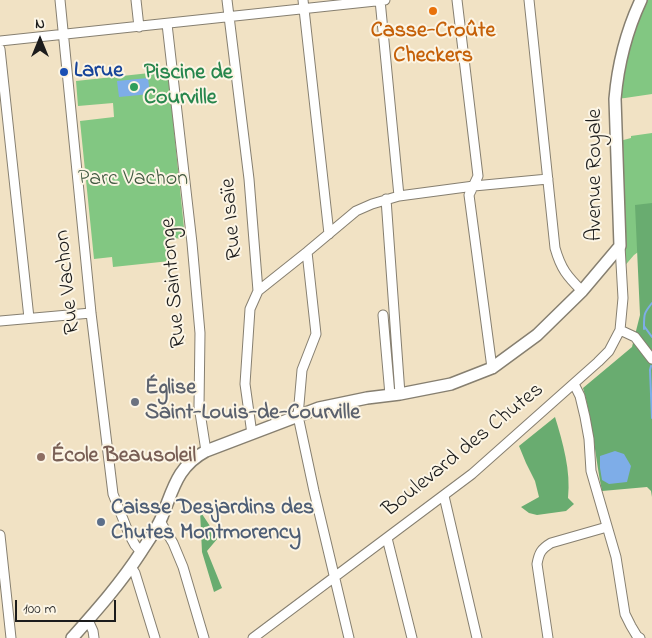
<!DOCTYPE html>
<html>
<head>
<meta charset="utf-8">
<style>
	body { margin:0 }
	#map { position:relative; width:652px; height:638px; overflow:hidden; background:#f1e2c4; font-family:"Indie Flower",sans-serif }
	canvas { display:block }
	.north { position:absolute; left:15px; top:15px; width:50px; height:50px; -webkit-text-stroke:4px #fcf5e5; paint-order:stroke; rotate:0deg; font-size:14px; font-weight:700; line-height:20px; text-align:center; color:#1c1c1c }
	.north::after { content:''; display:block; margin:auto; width:18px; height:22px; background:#1c1c1c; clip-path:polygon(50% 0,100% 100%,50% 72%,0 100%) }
	.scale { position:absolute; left:15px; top:600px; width:101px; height:22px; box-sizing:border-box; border:2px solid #1c1c1c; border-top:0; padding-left:6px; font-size:15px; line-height:18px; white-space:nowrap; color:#1c1c1c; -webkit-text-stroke:4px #fcf5e5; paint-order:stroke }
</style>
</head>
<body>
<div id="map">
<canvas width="652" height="638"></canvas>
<div class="north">N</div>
<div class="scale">100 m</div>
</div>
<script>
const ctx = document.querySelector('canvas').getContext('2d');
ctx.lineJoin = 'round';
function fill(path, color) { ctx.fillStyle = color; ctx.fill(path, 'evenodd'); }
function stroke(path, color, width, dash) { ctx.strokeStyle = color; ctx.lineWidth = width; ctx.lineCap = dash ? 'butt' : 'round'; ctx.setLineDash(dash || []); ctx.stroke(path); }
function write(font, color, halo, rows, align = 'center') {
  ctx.font = font + ' "Indie Flower",sans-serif'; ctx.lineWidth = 4; ctx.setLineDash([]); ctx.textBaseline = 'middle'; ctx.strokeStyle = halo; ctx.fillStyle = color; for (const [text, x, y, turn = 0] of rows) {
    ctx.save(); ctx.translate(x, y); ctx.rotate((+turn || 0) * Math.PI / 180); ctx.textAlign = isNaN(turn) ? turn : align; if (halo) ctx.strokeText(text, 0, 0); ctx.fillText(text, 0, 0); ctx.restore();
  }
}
const green = new Path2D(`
	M 641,0 L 652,0 L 652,94 L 625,98 L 615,99 Z
	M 168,71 L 185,238 L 168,239 L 170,261 L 113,267 L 112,257 L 94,259 L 80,121 L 114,117 L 113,103 L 78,106 L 76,81 Z
	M 652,133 L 652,242 L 634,255 L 622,269 L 616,142 L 631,138 L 631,136 Z`);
const forest = new Path2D(`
	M 652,203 L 652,497 L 651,491 L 647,487 L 602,491 C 595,457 593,422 583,388 L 632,347 L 640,315 L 635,205 Z
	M 555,417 C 563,443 571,471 568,498 L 574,504 L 566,511 L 537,515 L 529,513 L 521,507 L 539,497 L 535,481 L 526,463 L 519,446 Z
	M 200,511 L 218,538 L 207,551 L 222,588 L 214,592 L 202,552 Z`);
const water = new Path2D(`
	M 148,78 L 150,94 L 119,97 L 117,81 Z
	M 615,451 L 624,454 L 631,466 L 627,482 L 609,484 L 602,480 L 600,468 L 600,456 Z`);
const stream = new Path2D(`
	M 644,326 C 644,314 644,313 652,303
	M 644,329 L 644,326 L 652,337
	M 651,366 L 650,370 L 652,418`);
const minor = new Path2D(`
	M 60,0 L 91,313 L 113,494 L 129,534 L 135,545 L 141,552
	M 136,0 L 139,27
	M 227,0 L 249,179 L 258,291 L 250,309 L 245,384 L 252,434
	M 303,0 L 329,234
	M 380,0 L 399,196
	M 457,0 L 478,176 L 469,195 L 492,368
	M 529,0 L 555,248 C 561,269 567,276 582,291
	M 167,24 L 192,243 L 200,333 L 199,406 L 206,451
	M 0,41 L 385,0
	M 0,49 L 29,318
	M 386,199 L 400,394
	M 307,252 L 316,334 L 302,370 L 298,416 L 314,491 L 349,638
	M 258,291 L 307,252 L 356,211 L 372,204 L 399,196 L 474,186 L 548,179
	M 383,315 L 390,395
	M 0,321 L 91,313
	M 620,330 L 635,337 L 652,359
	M 574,384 L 580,396 L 585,417 L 589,439 L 591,471 L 616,557 L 625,614 L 631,626 L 637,636 L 640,638
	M 444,496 L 477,638
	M 160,521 L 173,543 L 183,567 L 204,638
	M 0,535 L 11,638
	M 387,538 L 412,638
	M 131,567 L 135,573 L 155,638
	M 88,620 L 93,631 L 94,638
	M 253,638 L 472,474 L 598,362 L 609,351 L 620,330 L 623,298 L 620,246
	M 548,638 L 537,564 C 539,553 541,549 551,543 L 607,527`);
const major = new Path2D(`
	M 72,638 C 96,611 121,583 141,552 C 148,541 156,530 161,519 C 173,491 176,467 206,451 L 319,408 L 367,398 L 400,394 L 451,384 L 492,368 L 537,335 L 582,291 L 620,246 L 615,99 C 618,64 626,32 641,0`);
const markers = [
	[433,11,5,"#e8710a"],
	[64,72,5,"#1a4fb4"],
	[134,87,5,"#2e9e5b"],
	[135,402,5,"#6b7280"],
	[41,457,5,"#8d6e63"],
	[101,522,5,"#5c6f8a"]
];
const foodNames = [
	["Casse-Croûte",433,32],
	["Checkers",433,57]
];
const transitNames = [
	["Larue",74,72]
];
const leisureNames = [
	["Piscine de",144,74],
	["Courville",144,99]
];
const streetNames = [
	["Avenue Royale",596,175,-90],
	["Rue Isaïe",233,219,-95],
	["Rue Vachon",69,282,-96],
	["Rue Saintonge",175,283,-95],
	["Boulevard des Chutes",464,451,-39]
];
const parkNames = [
	["Parc Vachon",133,180]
];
const worshipNames = [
	["Église",145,389],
	["Saint-Louis-de-Courville",145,414]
];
const educationNames = [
	["École Beausoleil",51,457]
];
const serviceNames = [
	["Caisse Desjardins des",111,509],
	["Chutes Montmorency",111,534]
];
fill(green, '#82c782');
fill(forest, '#69ac70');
fill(water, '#7eade8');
stroke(stream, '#7eade8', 2);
stroke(minor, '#867f70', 11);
stroke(major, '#867f70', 14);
stroke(minor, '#fff', 9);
stroke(major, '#fff', 11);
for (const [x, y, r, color] of markers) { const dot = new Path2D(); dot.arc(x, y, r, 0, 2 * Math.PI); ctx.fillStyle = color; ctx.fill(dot); stroke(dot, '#fcf5e5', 2); }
write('bold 22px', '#c56008', '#fcf5e5', foodNames);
write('bold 22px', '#164399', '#fcf5e5', transitNames, 'left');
write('bold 22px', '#27864d', '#fcf5e5', leisureNames, 'left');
write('22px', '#1c1c1c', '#fcf5e5', streetNames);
write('22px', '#405840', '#fcf5e5', parkNames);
write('bold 22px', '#5b616d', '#fcf5e5', worshipNames, 'left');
write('bold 22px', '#785e54', '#fcf5e5', educationNames, 'left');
write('bold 22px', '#4e5e75', '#fcf5e5', serviceNames, 'left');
</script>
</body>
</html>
